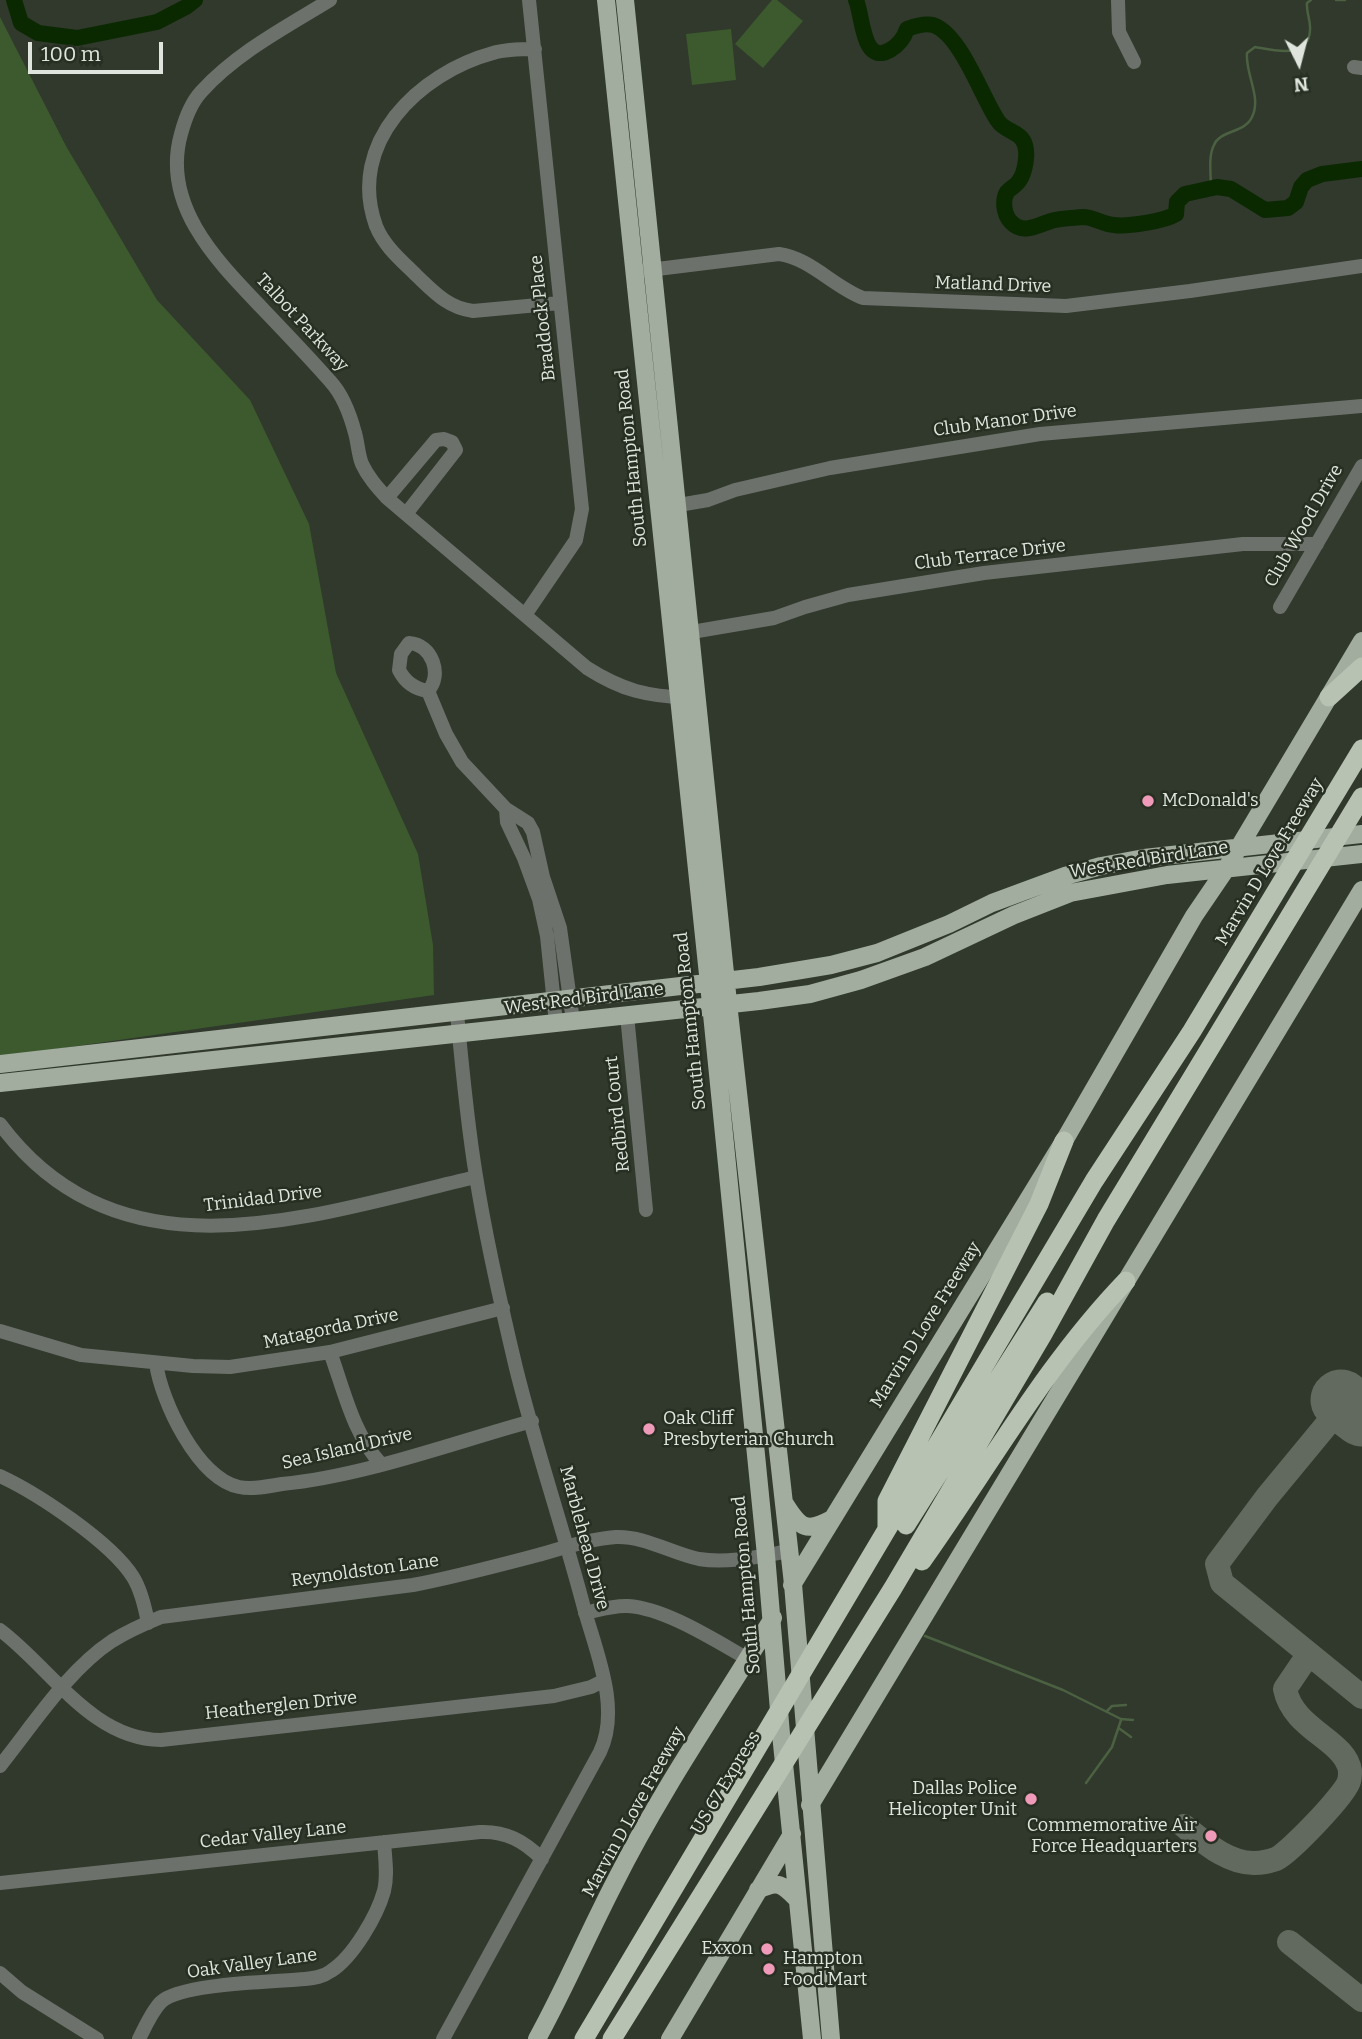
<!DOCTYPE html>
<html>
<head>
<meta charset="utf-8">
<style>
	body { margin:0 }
	#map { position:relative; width:1362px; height:2039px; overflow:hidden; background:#30392c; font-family:Bitter,serif }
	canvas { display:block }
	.north { position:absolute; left:1264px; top:28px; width:70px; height:70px; -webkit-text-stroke:5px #262f22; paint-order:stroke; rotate:174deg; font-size:19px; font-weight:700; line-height:28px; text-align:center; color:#dfe5dd }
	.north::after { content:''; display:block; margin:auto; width:24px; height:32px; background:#dfe5dd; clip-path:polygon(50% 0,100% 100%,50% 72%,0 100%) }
	.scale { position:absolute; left:28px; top:42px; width:135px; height:32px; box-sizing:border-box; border:4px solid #dfe5dd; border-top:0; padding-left:9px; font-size:21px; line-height:24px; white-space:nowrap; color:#dfe5dd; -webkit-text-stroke:5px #262f22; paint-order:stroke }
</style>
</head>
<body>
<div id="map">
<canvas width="1362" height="2039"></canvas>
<div class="north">N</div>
<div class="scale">100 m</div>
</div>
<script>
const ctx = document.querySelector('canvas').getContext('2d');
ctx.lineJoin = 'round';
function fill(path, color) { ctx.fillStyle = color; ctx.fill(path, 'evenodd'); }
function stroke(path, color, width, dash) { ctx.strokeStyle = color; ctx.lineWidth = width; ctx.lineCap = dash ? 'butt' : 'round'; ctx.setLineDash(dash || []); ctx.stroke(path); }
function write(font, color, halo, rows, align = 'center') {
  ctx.font = font + ' Bitter,serif'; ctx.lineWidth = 5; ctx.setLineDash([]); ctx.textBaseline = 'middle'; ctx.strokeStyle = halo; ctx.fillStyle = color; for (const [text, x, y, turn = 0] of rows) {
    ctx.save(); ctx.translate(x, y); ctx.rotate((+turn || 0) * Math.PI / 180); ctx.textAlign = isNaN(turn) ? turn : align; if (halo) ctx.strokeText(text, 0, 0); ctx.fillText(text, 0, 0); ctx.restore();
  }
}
const green = new Path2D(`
	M 772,0 L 777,0 L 803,21 L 763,68 L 735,44 Z
	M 0,17 L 66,146 L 157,300 L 250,400 L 309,524 L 336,673 L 418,854 L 433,945 L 434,995 L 0,1057 Z
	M 731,29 L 736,80 L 692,85 L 686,34 Z`);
const stream = new Path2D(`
	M 1336,0 L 1345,0
	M 1211,188 C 1211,175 1208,156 1214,145 C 1220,130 1245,133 1252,117 C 1262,97 1245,74 1247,53 L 1255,47 C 1273,50 1309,60 1310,30 C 1311,21 1306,12 1307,3 L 1311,0
	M 925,1636 L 1063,1690 L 1121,1719 L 1133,1720
	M 1107,1711 L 1112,1706 L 1126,1705
	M 1120,1729 L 1131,1737
	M 1086,1783 L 1112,1747 L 1121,1720`);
const river = new Path2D(`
	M 14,0 L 21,23 L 38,33 L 77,38 L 157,22 L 186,7 L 195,0
	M 856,0 C 863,16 862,66 890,50 C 899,45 904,38 907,29 C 915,26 925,23 933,25 C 961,34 982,98 998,121 C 1005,132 1021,131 1025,145 C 1028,155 1025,173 1019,181 C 1016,186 1010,188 1007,192 C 1002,201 1004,215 1011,222 C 1023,235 1038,225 1051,221 C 1060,218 1073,218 1083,217 C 1093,217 1103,224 1114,225 C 1127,227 1165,221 1176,214 L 1177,202 L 1185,194 L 1217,187 L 1231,189 L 1265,210 L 1288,208 L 1296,202 L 1301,187 L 1307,180 L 1322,174 L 1362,169`);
const taxiway = new Path2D(`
	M 1353,1409 L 1333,1417 L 1267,1497 L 1217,1564 L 1222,1583 L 1362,1697
	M 1184,1826 C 1204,1842 1228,1864 1255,1863 C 1260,1863 1270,1861 1276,1859 C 1289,1853 1346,1794 1349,1781 C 1350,1778 1350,1774 1350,1771 C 1346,1740 1293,1730 1285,1689 L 1308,1655
	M 1289,1942 L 1362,2000`);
const runway = new Path2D(`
	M 1341,1400 L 1362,1416`);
const minor = new Path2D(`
	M 330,0 C 286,27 236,53 201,92 C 190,104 185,119 181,134 C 161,205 217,261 261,307 C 284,331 308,356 330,381 C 343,395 350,414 355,433 C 358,443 358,454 362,464 C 368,477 377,487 387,498 L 587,668 C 623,691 647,696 689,698
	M 1118,0 L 1119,32 L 1134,62
	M 535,49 C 521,49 506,49 493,53 C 419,73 346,143 376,226 C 384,246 401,260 416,275 C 434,292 448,308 473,311 L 560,303
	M 1354,67 L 1362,68
	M 633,272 L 779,254 C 810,258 834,287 863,298 L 1066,306 L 1190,291 L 1362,266
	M 387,498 L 436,440 L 444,439 L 452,442 L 456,450 L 406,514
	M 667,507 L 708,500 L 735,490 L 830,468 L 1040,434 L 1362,406
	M 1280,607 L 1362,466
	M 525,615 L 576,540 L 582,509 L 529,0
	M 680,634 L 774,618 L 805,607 L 848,595 L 984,573 L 1243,544 L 1317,544
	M 409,643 C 432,644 443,675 428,691 C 415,689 405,682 399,670 L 401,654 Z
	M 428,691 L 446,734 L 462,762 L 506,809 L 528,823 L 533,832 L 543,877 L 560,928 L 573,1021
	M 506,809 L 507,822 L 524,858 L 539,899 L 547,936 L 556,1023
	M 627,1015 L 646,1210
	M 0,1124 C 121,1286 312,1215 476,1177
	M 0,1331 L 81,1355 L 193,1366 L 230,1367 L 330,1352 L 503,1308
	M 330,1352 C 344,1390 353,1434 381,1464
	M 156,1363 C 161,1401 198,1479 239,1487 C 253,1490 269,1486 282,1484 C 364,1476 452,1443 532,1421
	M 0,1476 C 37,1493 111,1542 133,1577 C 141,1590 145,1607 148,1623
	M 585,1613 C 599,1610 614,1605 628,1606 C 665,1608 716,1641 748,1659
	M 0,1630 C 51,1668 91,1739 161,1740 L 554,1696 L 591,1687 L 603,1681
	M 0,1766 C 33,1725 68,1670 112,1641 C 128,1631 144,1624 161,1617 L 413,1585 C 455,1577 496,1566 538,1555 C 563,1548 590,1539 616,1537 C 645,1536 671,1553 699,1559 C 728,1564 761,1556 789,1551
	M 0,1883 L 480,1832 C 506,1831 524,1841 542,1859
	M 0,1973 L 22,1992 L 97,2039
	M 139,2039 C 145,2027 152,2011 161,2002 C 181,1983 275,1982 305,1979 C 314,1978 323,1977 331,1971 C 353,1957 377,1916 384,1891 C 388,1875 385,1858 384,1842
	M 443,2039 L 600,1752 C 621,1708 596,1652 584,1608 C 563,1528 536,1449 516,1368 C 501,1305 486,1240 476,1176 C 467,1122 462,1067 457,1013`);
const major = new Path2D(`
	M 606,0 L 709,984 L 766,1555 L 781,1734 L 812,2039
	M 625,0 L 729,1012 L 793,1584 L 831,2039
	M 0,1064 L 759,977 L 831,965 L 877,953 L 949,924 L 992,903 L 1065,876 L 1101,866 L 1144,858 L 1362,834
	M 0,1083 L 759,1001 L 810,994 L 861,980 L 925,957 L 1014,915 L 1070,893 L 1167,875 L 1362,854
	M 785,1504 C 800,1528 806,1533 832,1519
	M 792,1585 L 1064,1141 L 1194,916 L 1226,869 L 1362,641
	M 810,1805 L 1362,890
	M 758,1890 C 779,1880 782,1884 798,1900
	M 537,2039 C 565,1988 588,1934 615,1882 C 660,1792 720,1705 773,1618
	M 670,2039 L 792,1834`);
const highway = new Path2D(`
	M 1329,697 L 1362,667
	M 906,1525 L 1047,1302
	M 887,1529 L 887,1501 L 1039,1204 L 1064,1141
	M 922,1561 C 989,1467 1046,1364 1126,1281
	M 584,2039 L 1094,1181 L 1192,1031 L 1362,749
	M 612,2039 L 893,1588 L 1043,1334 L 1106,1220 L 1362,797`);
const markers = [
	[1148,801,7,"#ef9ab8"],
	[649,1429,7,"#ef9ab8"],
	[1031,1799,7,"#ef9ab8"],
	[1211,1836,7,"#ef9ab8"],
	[767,1949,7,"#ef9ab8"],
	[769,1969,7,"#ef9ab8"]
];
const streetNames = [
	["Matland Drive",993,285,2],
	["Braddock Place",543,318,-96],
	["Talbot Parkway",302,323,47],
	["Club Manor Drive",1005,421,-8],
	["South Hampton Road",632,458,-96],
	["Club Wood Drive",1304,526,-60],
	["Club Terrace Drive",990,555,-7],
	["West Red Bird Lane",1149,860,-9],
	["Marvin D Love Freeway",1270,862,-59],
	["West Red Bird Lane",584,999,-7],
	["South Hampton Road",691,1021,-96],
	["Redbird Court",618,1114,-96],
	["Trinidad Drive",263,1199,-7],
	["Marvin D Love Freeway",926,1325,-58],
	["Matagorda Drive",331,1329,-12],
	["Sea Island Drive",347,1449,-13],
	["Marblehead Drive",584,1538,75],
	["Reynoldston Lane",365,1571,-8],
	["South Hampton Road",747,1585,-95],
	["Heatherglen Drive",281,1706,-6],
	["US 67 Express",726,1783,-59],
	["Marvin D Love Freeway",634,1812,-61],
	["Cedar Valley Lane",273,1835,-6],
	["Oak Valley Lane",252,1964,-8]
];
const poiNames = [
	["McDonald's",1162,801],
	["Oak Cliff",663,1419],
	["Presbyterian Church",663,1440],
	["Dallas Police",1017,1789,"right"],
	["Helicopter Unit",1017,1810,"right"],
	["Commemorative Air",1197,1826,"right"],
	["Force Headquarters",1197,1847,"right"],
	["Exxon",753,1949,"right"],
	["Hampton",783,1959],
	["Food Mart",783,1980]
];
fill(green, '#3c5a2e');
stroke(stream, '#4b6142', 2.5);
stroke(river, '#0b2900', 16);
stroke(taxiway, '#626a5f', 24);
stroke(runway, '#626a5f', 61);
stroke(minor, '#6d716b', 14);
stroke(major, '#a2ac9f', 18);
stroke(highway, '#b7c2b3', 19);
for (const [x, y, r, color] of markers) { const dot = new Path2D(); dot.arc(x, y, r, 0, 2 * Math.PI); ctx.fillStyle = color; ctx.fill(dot); stroke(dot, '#262f22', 2.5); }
write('18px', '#dfe5dd', '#262f22', streetNames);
write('18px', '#dfe5dd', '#262f22', poiNames, 'left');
</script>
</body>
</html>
